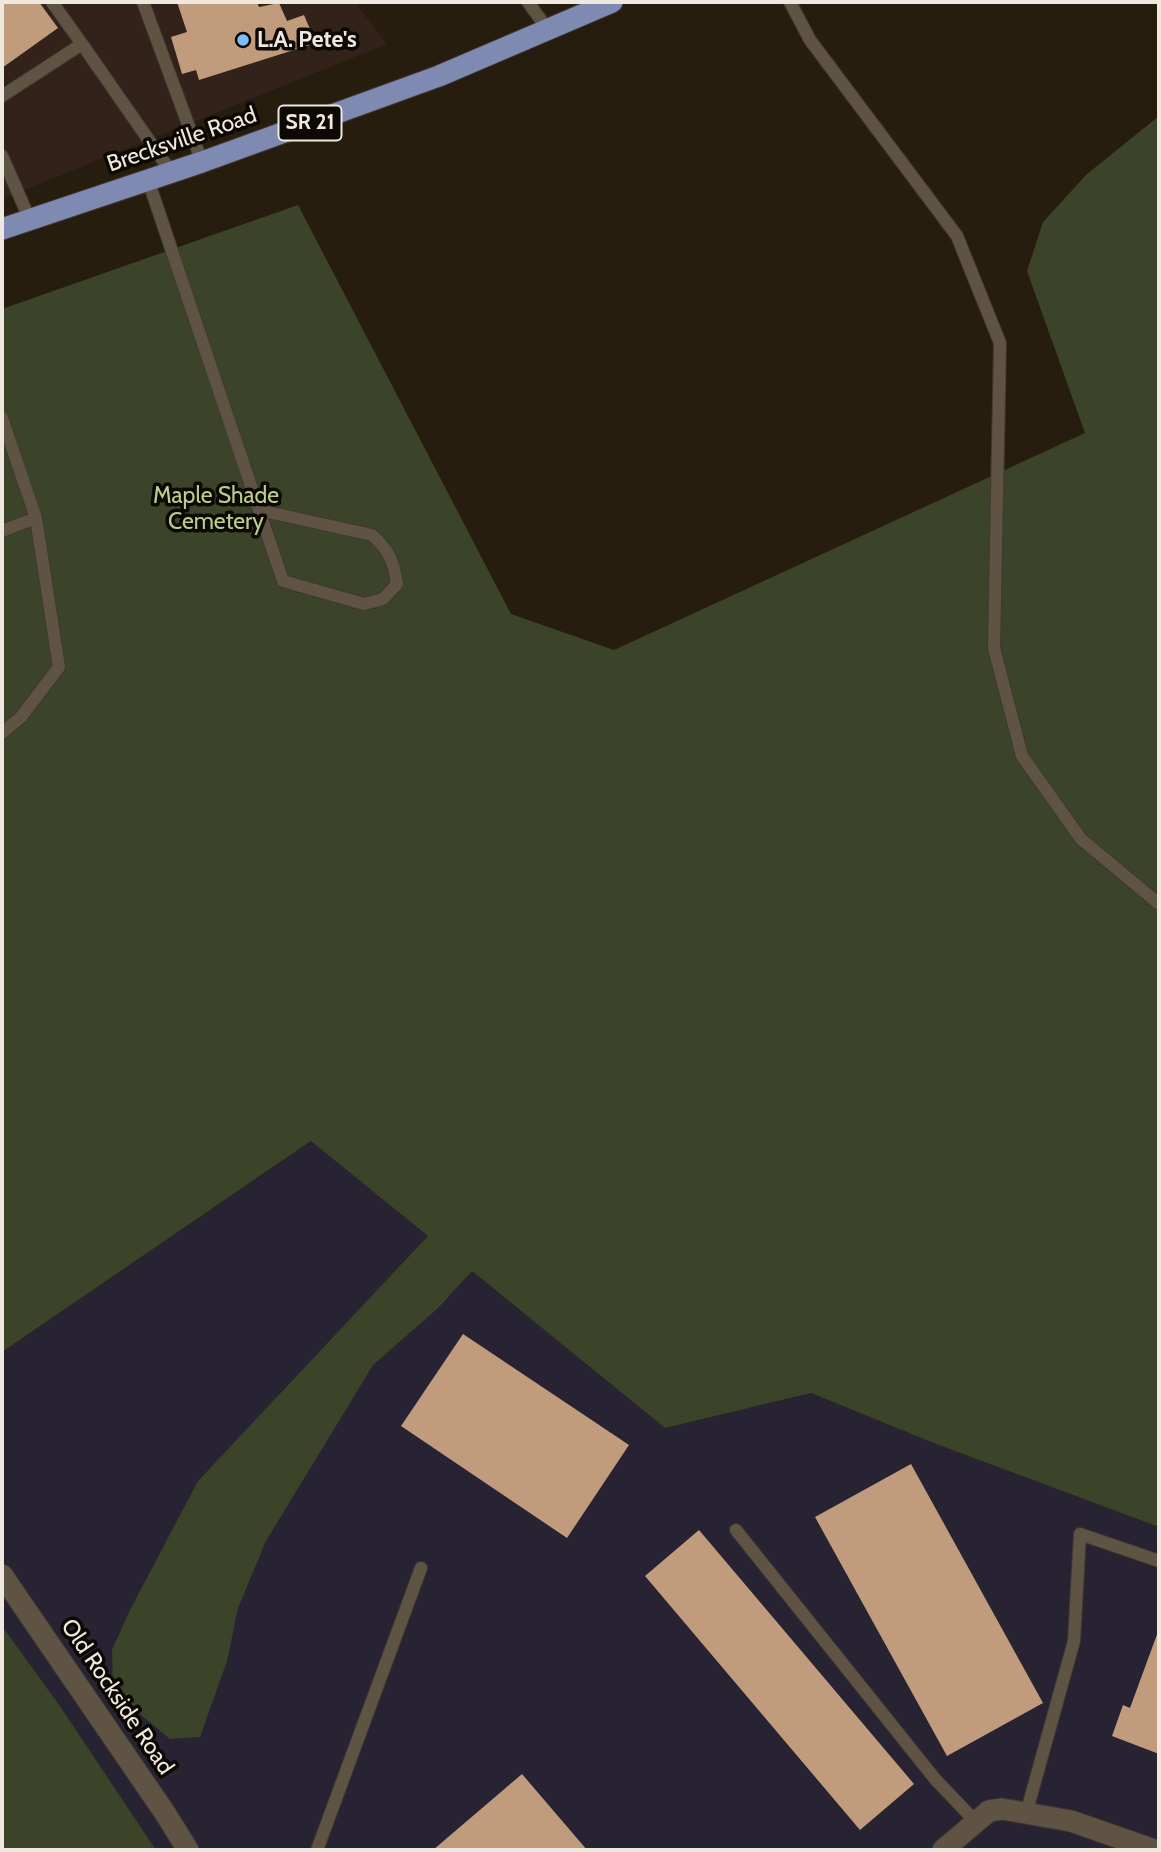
<!DOCTYPE html>
<html>
<head>
<meta charset="utf-8">
<style>
	body { margin:0 }
	#map { position:relative; width:1161px; height:1852px; overflow:hidden; background:#271d0f; font-family:Cabin,sans-serif }
	canvas { display:block }
	.frame { position:absolute; inset:0; border:4px solid #efe8df; pointer-events:none }
</style>
</head>
<body>
<div id="map">
<canvas width="1161" height="1852"></canvas>
<div class="frame"></div>
</div>
<script>
const ctx = document.querySelector('canvas').getContext('2d');
ctx.lineJoin = 'round';
function fill(path, color) { ctx.fillStyle = color; ctx.fill(path, 'evenodd'); }
function stroke(path, color, width, dash) { ctx.strokeStyle = color; ctx.lineWidth = width; ctx.lineCap = dash ? 'butt' : 'round'; ctx.setLineDash(dash || []); ctx.stroke(path); }
function write(font, color, halo, rows, align = 'center') {
  ctx.font = font + ' Cabin,sans-serif'; ctx.lineWidth = 7; ctx.setLineDash([]); ctx.textBaseline = 'middle'; ctx.strokeStyle = halo; ctx.fillStyle = color; for (const [text, x, y, turn = 0] of rows) {
    ctx.save(); ctx.translate(x, y); ctx.rotate((+turn || 0) * Math.PI / 180); ctx.textAlign = isNaN(turn) ? turn : align; if (halo) ctx.strokeText(text, 0, 0); ctx.fillText(text, 0, 0); ctx.restore();
  }
}
const commercial = new Path2D(`
	M 2,2 L 355,2 L 387,44 L 2,199 Z`);
const industrial = new Path2D(`
	M 312,1141 L 665,1428 L 811,1393 L 936,1444 L 1159,1527 L 1159,1850 L 156,1850 L 60,1706 L 2,1626 L 2,1352 Z`);
const green = new Path2D(`
	M 1159,116 L 1159,1527 L 936,1444 L 811,1393 L 665,1428 L 472,1271 L 438,1308 L 373,1365 L 266,1541 L 238,1608 L 227,1661 L 200,1737 L 170,1739 L 113,1692 L 112,1650 L 129,1612 L 198,1481 L 428,1236 L 311,1141 L 2,1352 L 2,309 L 298,205 L 511,614 L 614,650 L 1085,433 L 1027,271 L 1043,222 L 1087,174 Z
	M 2,1626 L 60,1706 L 156,1850 L 2,1850 Z`);
const building = new Path2D(`
	M 2,2 L 39,2 L 58,28 L 2,68 Z
	M 177,2 L 257,2 L 259,7 L 279,3 L 287,21 L 304,15 L 316,43 L 199,80 L 196,70 L 182,74 L 171,37 L 187,32 Z
	M 463,1334 L 629,1445 L 567,1538 L 401,1426 Z
	M 911,1464 L 1043,1703 L 947,1756 L 815,1517 Z
	M 699,1530 L 914,1784 L 860,1830 L 645,1576 Z
	M 1159,1629 L 1159,1754 L 1112,1736 L 1123,1705 L 1130,1708 Z
	M 522,1774 L 587,1850 L 433,1850 Z`);
const lane = new Path2D(`
	M 52,2 L 82,44
	M 143,2 L 202,162
	M 528,2 L 548,30
	M 790,2 L 810,40 L 957,236 L 1000,343 L 994,648 L 1022,756 L 1081,839 L 1159,904
	M 2,96 L 82,44 L 171,172
	M 2,156 L 30,220
	M 148,180 L 283,581 L 364,604 L 383,599 L 397,584 C 394,562 389,550 372,535 L 259,510
	M 2,418 L 36,518 L 2,531
	M 2,733 L 21,717 L 59,667 L 36,518
	M 736,1530 L 935,1779 L 976,1822
	M 1026,1814 L 1074,1641 L 1080,1534 L 1159,1561
	M 317,1850 L 421,1568`);
const street = new Path2D(`
	M 2,1575 L 165,1813 L 188,1850
	M 943,1850 L 989,1811 L 1002,1809 L 1071,1821 L 1154,1850`);
const primary = new Path2D(`
	M 2,229 L 202,162 L 439,76 L 612,2`);
const markers = [
	[243,40,7,"#7fbdfa"]
];
const shields = [
	[310,123,63]
];
const shieldNames = [
	["SR 21",310,123]
];
const poiNames = [
	["L.A. Pete's",257,40]
];
const streetNames = [
	["Brecksville Road",182,140,-19],
	["Old Rockside Road",117,1697,56]
];
const parkNames = [
	["Maple Shade",216,496],
	["Cemetery",216,522]
];
fill(commercial, '#322219');
fill(industrial, '#282333');
fill(green, '#3b4328');
fill(building, '#c19c7c');
stroke(lane, '#413831', 14);
stroke(street, '#413831', 23);
stroke(primary, '#413831', 23);
stroke(lane, '#5f5444', 12);
stroke(street, '#5f5444', 21);
stroke(primary, '#7f8ab2', 21);
for (const [x, y, r, color] of markers) { const dot = new Path2D(); dot.arc(x, y, r, 0, 2 * Math.PI); ctx.fillStyle = color; ctx.fill(dot); stroke(dot, '#0c0804', 2.5); }
for (const [x, y, w] of shields) { const box = new Path2D(); box.roundRect(x - w / 2, y - 17.5, w, 35, 5); ctx.fillStyle = '#0c0804'; ctx.fill(box); stroke(box, '#efe8df', 2); }
write('bold 21px', '#efe8df', null, shieldNames);
write('bold 23px', '#efe8df', '#0c0804', poiNames, 'left');
write('23px', '#efe8df', '#0c0804', streetNames);
write('23px', '#bbcf8b', '#0c0804', parkNames);
</script>
</body>
</html>
